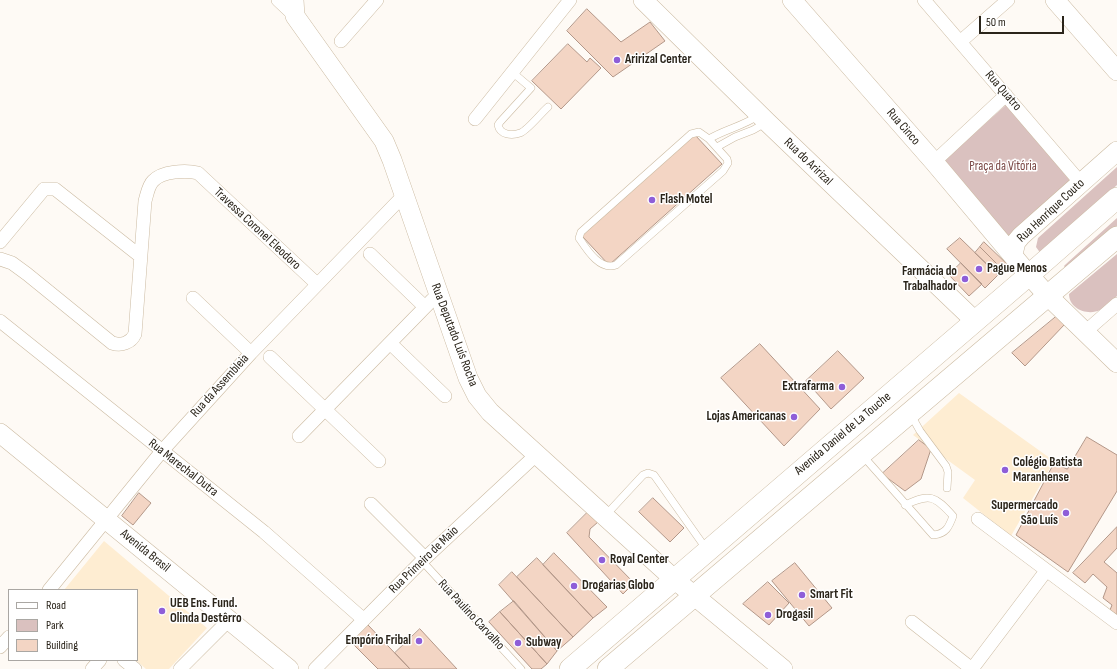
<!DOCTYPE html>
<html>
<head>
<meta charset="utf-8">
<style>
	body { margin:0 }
	#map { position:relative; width:1117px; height:669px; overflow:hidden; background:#fefaf5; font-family:"Sofia Sans Condensed",sans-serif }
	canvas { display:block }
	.legend { position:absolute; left:8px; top:589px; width:130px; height:72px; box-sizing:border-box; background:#fff; border:1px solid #aaa7a3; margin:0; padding:5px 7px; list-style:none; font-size:12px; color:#2a241a }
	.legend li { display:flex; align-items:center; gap:8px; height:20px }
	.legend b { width:20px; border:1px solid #aaa7a3 }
	.scale { position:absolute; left:979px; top:16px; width:85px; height:18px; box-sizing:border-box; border:2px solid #2a241a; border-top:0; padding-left:5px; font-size:12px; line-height:14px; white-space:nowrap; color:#2a241a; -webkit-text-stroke:3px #fff; paint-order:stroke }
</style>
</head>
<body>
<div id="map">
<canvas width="1117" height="669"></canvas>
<ul class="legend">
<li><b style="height:5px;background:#fff"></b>Road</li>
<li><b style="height:11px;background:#dac1bf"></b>Park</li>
<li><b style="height:11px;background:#f3d5c4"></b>Building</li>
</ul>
<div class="scale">50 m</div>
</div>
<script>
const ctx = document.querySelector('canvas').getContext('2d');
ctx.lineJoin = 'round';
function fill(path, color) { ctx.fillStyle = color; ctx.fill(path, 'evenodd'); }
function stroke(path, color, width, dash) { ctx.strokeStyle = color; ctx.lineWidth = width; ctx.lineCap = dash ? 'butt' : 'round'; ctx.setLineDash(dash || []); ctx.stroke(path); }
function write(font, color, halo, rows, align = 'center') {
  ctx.font = font + ' "Sofia Sans Condensed",sans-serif'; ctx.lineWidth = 3; ctx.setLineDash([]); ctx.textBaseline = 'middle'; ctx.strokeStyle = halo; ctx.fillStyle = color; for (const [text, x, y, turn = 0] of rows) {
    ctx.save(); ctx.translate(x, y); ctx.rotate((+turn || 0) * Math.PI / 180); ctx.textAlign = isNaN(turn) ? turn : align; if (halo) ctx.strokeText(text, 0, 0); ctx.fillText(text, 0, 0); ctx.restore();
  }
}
const built = new Path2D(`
	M 959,393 L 1054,461 L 1011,536 L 963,498 L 975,480 L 913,435 Z
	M 104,541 L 207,628 L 169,669 L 146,669 L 136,660 L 137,590 L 64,590 Z`);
const green = new Path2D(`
	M 1007,104 L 1072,183 L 1008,238 L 941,163 Z
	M 1117,167 L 1117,185 L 1041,254 L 1036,247 L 1038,238 Z
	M 1117,218 L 1117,228 L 1066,269 L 1064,266 L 1066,264 Z
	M 1117,254 L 1117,296 C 1112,300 1106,307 1100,310 C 1088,316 1069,309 1069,294 Z`);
const building = new Path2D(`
	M 587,9 L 621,42 L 650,22 L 665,41 L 613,77 L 567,31 Z
	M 568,44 L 587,62 L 590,58 L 601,68 L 561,109 L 532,81 Z
	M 695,135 L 722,164 L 609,265 L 582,236 Z
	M 960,238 L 998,275 L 985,288 L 947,249 Z
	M 984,242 L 1008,265 L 1003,270 L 980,247 Z
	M 980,247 L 1003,270 L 998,275 L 975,253 Z
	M 961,263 L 982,284 L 969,296 L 949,275 Z
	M 1057,316 L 1065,324 L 1025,366 L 1012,353 Z
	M 760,344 L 820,409 L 784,446 L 721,378 Z
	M 838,351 L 864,378 L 831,409 L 806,381 Z
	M 1087,437 L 1117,455 L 1117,491 L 1068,572 L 1016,535 L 1054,463 L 1067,469 Z
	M 919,440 L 931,449 L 921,479 L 905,491 L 882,474 Z
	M 139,493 L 151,503 L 133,525 L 122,516 Z
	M 653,498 L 684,528 L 670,542 L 639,512 Z
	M 588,512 L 598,522 L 590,529 L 589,537 L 634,583 L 623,594 L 567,533 Z
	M 1117,527 L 1117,548 L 1104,562 L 1117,573 L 1117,615 L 1110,610 L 1112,605 L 1103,598 L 1107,587 L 1093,574 L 1085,583 L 1073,573 Z
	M 554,553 L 607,607 L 593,618 L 543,565 Z
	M 537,558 L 593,618 L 573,637 L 517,577 Z
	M 795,563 L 832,608 L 809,626 L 772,581 Z
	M 512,572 L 573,637 L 557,651 L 499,585 Z
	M 768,582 L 789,603 L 769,625 L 743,604 Z
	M 514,601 L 557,651 L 547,664 L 500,612 Z
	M 500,612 L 547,664 L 541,669 L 532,669 L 489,622 Z
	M 368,625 L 410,669 L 378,669 L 351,642 Z
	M 420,629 L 457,669 L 410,669 L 395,653 Z`);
const lane = new Path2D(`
	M 512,72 L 531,88 L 500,122 L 498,125 C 500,135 512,136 520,133 C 527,131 541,113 548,107
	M 699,132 L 709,139 L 727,159 L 728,163 L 723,171 L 616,265 C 600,271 587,250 579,238 L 581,232 L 691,134 Z
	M 709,139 C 725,129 744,126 759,115
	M 717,147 L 735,137 L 753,130 L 767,122
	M 911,415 L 920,431 L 946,466 L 948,472 L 947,488
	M 863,456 L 933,535 C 946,534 949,527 953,516 C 935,496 930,493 905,505
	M 605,516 L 643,475 L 648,473 L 654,475 L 707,550
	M 422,561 L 521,669`);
const street = new Path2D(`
	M 278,0 L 295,16
	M 924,0 L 1081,183
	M 341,41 L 377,0
	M 960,42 L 1008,0
	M 475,119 L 570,0
	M 934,162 L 1006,95
	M 0,242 L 44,189 L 55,189 L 140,256
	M 370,254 L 425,307
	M 0,259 L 12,263 L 27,274 L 112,343 C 121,346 131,343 135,334 L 145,201 C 147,195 148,186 153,181 C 162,171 186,170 198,173 L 317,284
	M 193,298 L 251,353
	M 0,321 L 264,532 L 363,619
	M 1085,332 L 1117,304
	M 390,343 L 445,396
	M 270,357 L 379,461
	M 299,436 L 432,300 L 439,297
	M 371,504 L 425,558
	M 978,519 L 1117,623
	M 49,590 L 162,451 L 251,353 L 405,194
	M 912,622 L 972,669
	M 0,647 L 9,637
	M 124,660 L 135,669
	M 92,669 L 100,660
	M 180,669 L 229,620
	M 315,669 L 422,561 L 536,455
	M 972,669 L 1046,571`);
const secondary = new Path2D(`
	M 294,0 L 295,16 L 384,141 L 392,160 L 468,378 L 477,396 L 490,412 L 674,579 L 783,669
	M 643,0 L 767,122 L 975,321
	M 792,0 L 934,162 L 1029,275 L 1048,296 L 1117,363
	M 1055,0 L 1117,71
	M 1013,254 L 1016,242 L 1021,236 L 1117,151
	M 0,433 L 289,669`);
const primary = new Path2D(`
	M 570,669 L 1029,275 L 1117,198
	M 608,669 L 1117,237`);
const markers = [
	[617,60,4,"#8e5ed8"],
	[652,200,4,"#8e5ed8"],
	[979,269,4,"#8e5ed8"],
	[965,279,4,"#8e5ed8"],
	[842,387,4,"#8e5ed8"],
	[794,417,4,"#8e5ed8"],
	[1005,470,4,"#8e5ed8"],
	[1066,513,4,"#8e5ed8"],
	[602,560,4,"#8e5ed8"],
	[574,586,4,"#8e5ed8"],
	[802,595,4,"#8e5ed8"],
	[162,611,4,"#8e5ed8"],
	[768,615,4,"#8e5ed8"],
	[419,641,4,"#8e5ed8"],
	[518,643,4,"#8e5ed8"]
];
const poiNames = [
	["Aririzal Center",625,60],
	["Flash Motel",660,200],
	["Pague Menos",987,269],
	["Farmácia do",957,272,"right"],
	["Trabalhador",957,287,"right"],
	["Extrafarma",834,387,"right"],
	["Lojas Americanas",786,417,"right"],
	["Colégio Batista",1013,463],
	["Maranhense",1013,478],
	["Supermercado",1058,506,"right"],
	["São Luís",1058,521,"right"],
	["Royal Center",610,560],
	["Drogarias Globo",582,586],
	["Smart Fit",810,595],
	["UEB Ens. Fund.",170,604],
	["Olinda Destêrro",170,619],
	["Drogasil",776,615],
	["Empório Fribal",411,641,"right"],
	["Subway",526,643]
];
const streetNames = [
	["Rua Quatro",1003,91,49],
	["Rua Cinco",903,127,49],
	["Rua do Aririzal",808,162,44],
	["Rua Henrique Couto",1051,211,-43],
	["Travessa Coronel Eleodoro",257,229,43],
	["Rua Deputado Luís Rocha",454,335,69],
	["Rua da Assembleia",220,386,-48],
	["Avenida Daniel de La Touche",843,434,-40],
	["Rua Marechal Dutra",183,468,38],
	["Avenida Brasil",145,551,39],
	["Rua Primeiro de Maio",424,560,-44],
	["Rua Paulino Carvalho",471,615,47]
];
const parkNames = [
	["Praça da Vitória",1003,167]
];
fill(built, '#feedd2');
fill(green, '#dac1bf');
fill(building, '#f3d5c4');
stroke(building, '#b39788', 1);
stroke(lane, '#cbbaa1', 8);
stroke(street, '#cbbaa1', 14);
stroke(secondary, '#cbbaa1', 20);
stroke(primary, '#cbbaa1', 22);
stroke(lane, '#fff', 7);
stroke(street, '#fff', 13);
stroke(secondary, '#fff', 19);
stroke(primary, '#fff', 21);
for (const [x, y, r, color] of markers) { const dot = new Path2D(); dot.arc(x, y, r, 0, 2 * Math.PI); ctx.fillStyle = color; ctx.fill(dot); stroke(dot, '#fff', 1.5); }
write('bold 13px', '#2a241a', '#fff', poiNames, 'left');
write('13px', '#2a241a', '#fff', streetNames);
write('13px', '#794643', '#fff', parkNames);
</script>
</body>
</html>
